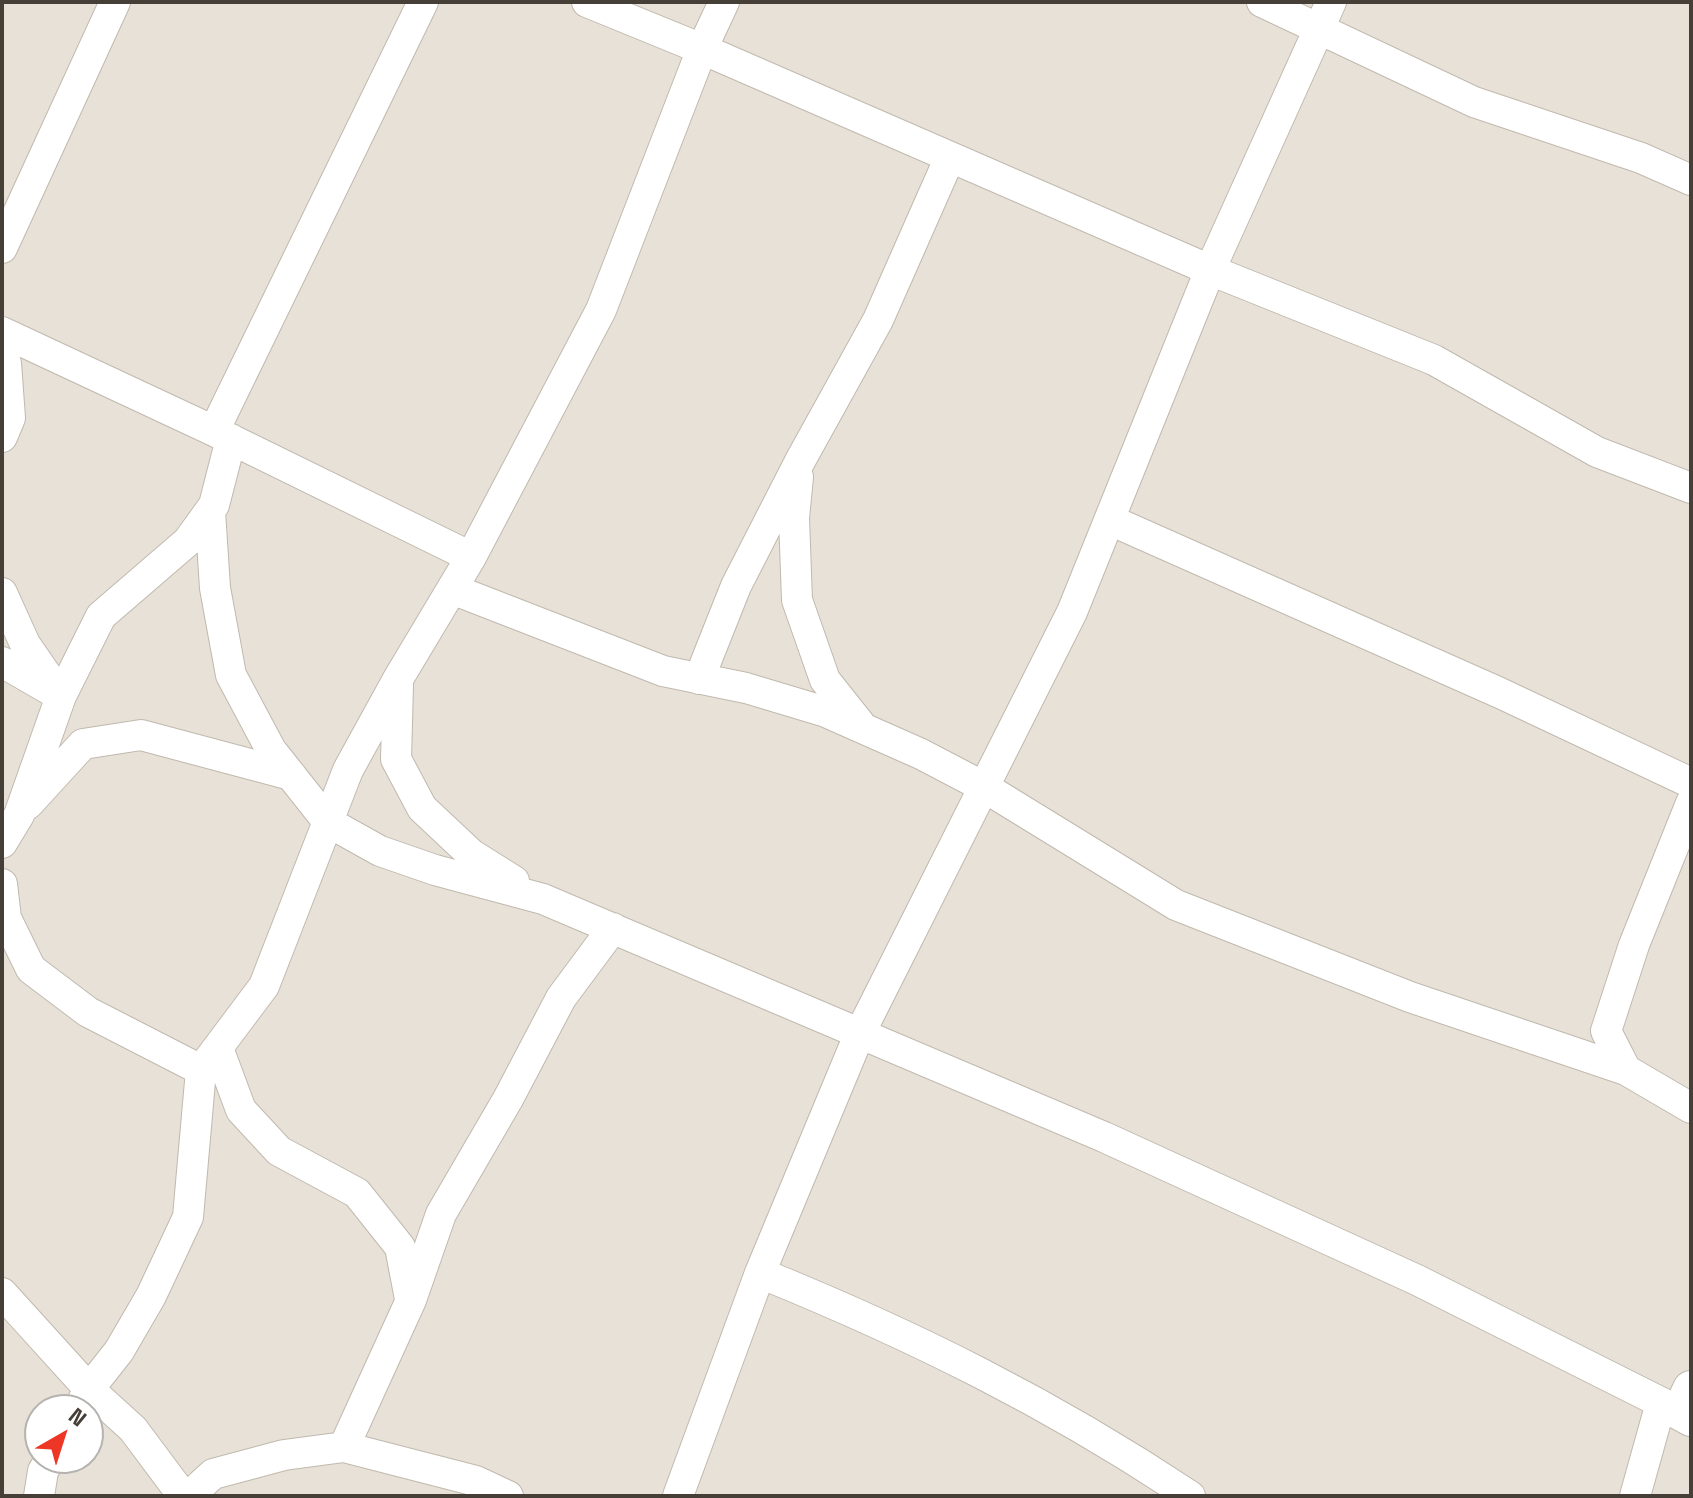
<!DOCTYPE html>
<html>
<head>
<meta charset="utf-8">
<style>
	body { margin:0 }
	#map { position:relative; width:1693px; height:1498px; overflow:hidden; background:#f3efe8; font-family:"Space Grotesk",sans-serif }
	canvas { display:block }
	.frame { position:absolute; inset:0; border:4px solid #463f37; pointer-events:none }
	.north { position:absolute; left:24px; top:1394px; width:80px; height:80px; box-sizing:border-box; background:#fff; border:2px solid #b5b2af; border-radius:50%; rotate:39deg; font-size:22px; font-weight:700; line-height:32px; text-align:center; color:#463f37 }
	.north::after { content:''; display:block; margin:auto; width:28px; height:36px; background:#ed3625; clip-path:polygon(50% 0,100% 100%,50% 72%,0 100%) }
</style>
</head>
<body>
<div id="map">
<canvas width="1693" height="1498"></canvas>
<div class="frame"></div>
<div class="north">N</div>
</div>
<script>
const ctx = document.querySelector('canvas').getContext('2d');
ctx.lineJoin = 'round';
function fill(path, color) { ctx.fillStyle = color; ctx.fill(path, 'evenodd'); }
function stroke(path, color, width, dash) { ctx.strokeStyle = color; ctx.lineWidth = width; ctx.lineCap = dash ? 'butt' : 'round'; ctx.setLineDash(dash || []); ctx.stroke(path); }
const residential = new Path2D(`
	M 2,2 L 1691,2 L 1691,1496 L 2,1496 ZM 40,1410 L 88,1410 L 88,1458 L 40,1458 Z`);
const minor = new Path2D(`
	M 587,2 L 702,49 L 1210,270 L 1434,360 L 1597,452 L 1691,488
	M 1262,2 L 1474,102 L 1641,158 L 1691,180
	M 2,248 L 115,2
	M 2,332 L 214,431 L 471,557 L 398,679 L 348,770 L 264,986 L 201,1070 L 188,1217 L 151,1296 L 119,1351 L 89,1389 L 78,1410
	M 2,358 L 6,363 L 10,418 L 2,437
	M 214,431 L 423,2
	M 798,477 L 794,518 L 797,600 L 825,680 L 860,724
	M 210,511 L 215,588 L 231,675 L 271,750 L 328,822 L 380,851 L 435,870 L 543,899 L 1104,1137 L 1417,1280 L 1680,1412
	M 1110,520 L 1500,693 L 1691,783
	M 471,557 L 601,310 L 702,49 L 724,2
	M 452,589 L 663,671 L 746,688 L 826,712 L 921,754 L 984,787 L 1176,905 L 1410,997 L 1626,1070
	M 2,593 L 25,644 L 61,696
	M 2,662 L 52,691
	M 699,679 L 736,586 L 800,461 L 878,320 L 950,157
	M 398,685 L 396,759 L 422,808 L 471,854 L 514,881
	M 1691,803 L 1634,945 L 1606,1031 L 1626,1070 L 1691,1108
	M 28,804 L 83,744 L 141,735 L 291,775
	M 2,843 L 19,815 L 61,696 L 101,616 L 188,541 L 214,505 L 231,439
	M 2,884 L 6,918 L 31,969 L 88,1012 L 201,1070
	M 218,1048 L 241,1110 L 279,1151 L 357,1193 L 400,1247 L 410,1299
	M 760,1273 C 913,1335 1052,1404 1190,1496
	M 2,1293 L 89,1389 L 133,1429 L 183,1496
	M 344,1447 L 411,1300 L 441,1214 L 508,1099 L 561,998 L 613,928
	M 39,1496 L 43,1471 L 51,1458
	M 189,1496 L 213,1474 L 284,1455 L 344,1447 L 476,1481 L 508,1496
	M 678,1496 L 760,1273 L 859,1035 L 1072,612 L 1210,270 L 1331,2
	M 1635,1496 L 1661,1403`);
const tertiary = new Path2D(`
	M 1691,1389 L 1680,1412 L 1691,1418`);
fill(residential, '#e7e1d7');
stroke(minor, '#c1b9ae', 32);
stroke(tertiary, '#c1b9ae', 38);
stroke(minor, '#fff', 30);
stroke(tertiary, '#fff', 36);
</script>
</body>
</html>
